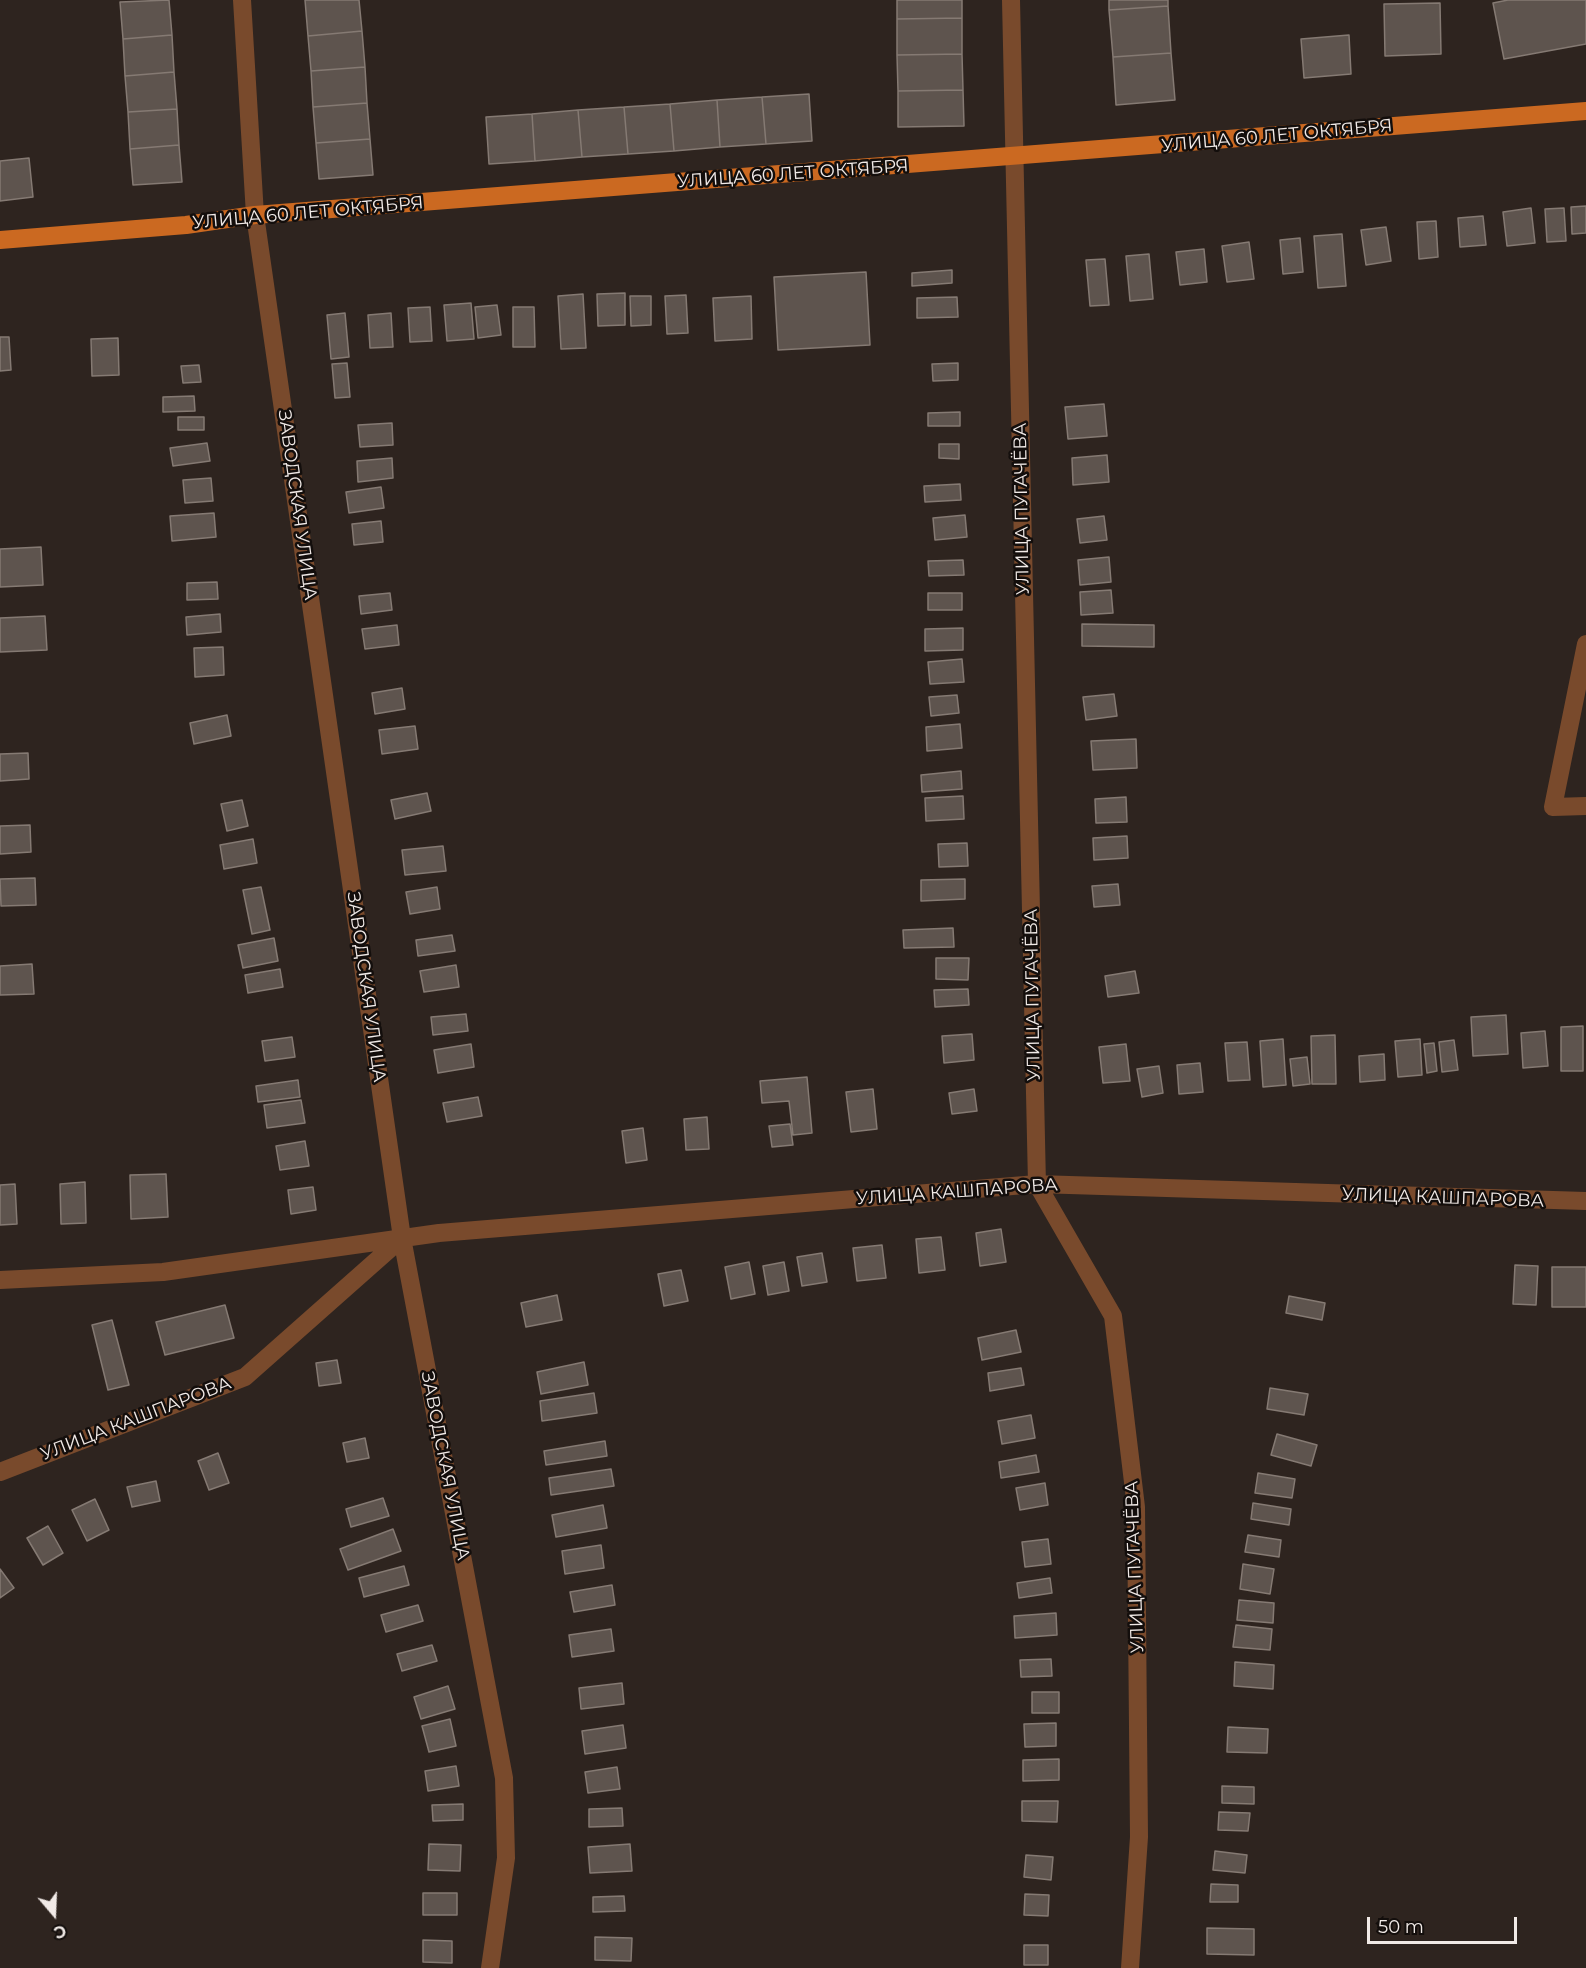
<!DOCTYPE html>
<html>
<head>
<meta charset="utf-8">
<style>
	body { margin:0 }
	#map { position:relative; width:1586px; height:1968px; overflow:hidden; background:#2e241f; font-family:Montserrat,sans-serif }
	canvas { display:block }
	.north { position:absolute; left:24px; top:1884px; width:60px; height:60px; -webkit-text-stroke:4px #130e0c; paint-order:stroke; rotate:161deg; font-size:16px; font-weight:700; line-height:24px; text-align:center; color:#f1eae7 }
	.north::after { content:''; display:block; margin:auto; width:21px; height:27px; background:#f1eae7; clip-path:polygon(50% 0,100% 100%,50% 72%,0 100%) }
	.scale { position:absolute; left:1367px; top:1917px; width:150px; height:27px; box-sizing:border-box; border:3px solid #f1eae7; border-top:0; padding-left:8px; font-size:18px; line-height:21px; white-space:nowrap; color:#f1eae7; -webkit-text-stroke:4px #130e0c; paint-order:stroke }
</style>
</head>
<body>
<div id="map">
<canvas width="1586" height="1968"></canvas>
<div class="north">С</div>
<div class="scale">50 m</div>
</div>
<script>
const ctx = document.querySelector('canvas').getContext('2d');
ctx.lineJoin = 'round';
function fill(path, color) { ctx.fillStyle = color; ctx.fill(path, 'evenodd'); }
function stroke(path, color, width, dash) { ctx.strokeStyle = color; ctx.lineWidth = width; ctx.lineCap = dash ? 'butt' : 'round'; ctx.setLineDash(dash || []); ctx.stroke(path); }
function write(font, color, halo, rows, align = 'center') {
  ctx.font = font + ' Montserrat,sans-serif'; ctx.lineWidth = 5; ctx.setLineDash([]); ctx.textBaseline = 'middle'; ctx.strokeStyle = halo; ctx.fillStyle = color; for (const [text, x, y, turn = 0] of rows) {
    ctx.save(); ctx.translate(x, y); ctx.rotate((+turn || 0) * Math.PI / 180); ctx.textAlign = isNaN(turn) ? turn : align; if (halo) ctx.strokeText(text, 0, 0); ctx.fillText(text, 0, 0); ctx.restore();
  }
}
const building = new Path2D(`
	M 169,0 L 172,35 L 123,39 L 120,2 Z
	M 305,0 L 359,0 L 362,31 L 308,36 Z
	M 897,0 L 962,0 L 962,18 L 897,19 Z
	M 1109,0 L 1168,0 L 1168,6 L 1109,10 Z
	M 1508,0 L 1586,0 L 1586,44 L 1504,59 L 1493,3 Z
	M 1440,3 L 1441,54 L 1385,56 L 1384,4 Z
	M 1168,6 L 1171,53 L 1113,57 L 1109,10 Z
	M 962,18 L 962,54 L 897,55 L 897,19 Z
	M 362,31 L 365,67 L 311,71 L 308,36 Z
	M 172,35 L 174,72 L 125,76 L 123,39 Z
	M 1349,35 L 1351,74 L 1304,78 L 1301,39 Z
	M 1171,53 L 1175,100 L 1116,105 L 1113,57 Z
	M 962,54 L 963,90 L 898,91 L 897,55 Z
	M 365,67 L 367,103 L 313,107 L 311,71 Z
	M 174,72 L 177,109 L 128,112 L 125,76 Z
	M 963,90 L 964,126 L 898,127 L 898,91 Z
	M 809,94 L 812,141 L 766,144 L 762,97 Z
	M 762,97 L 766,144 L 720,147 L 717,100 Z
	M 717,100 L 720,147 L 674,151 L 670,104 Z
	M 367,103 L 370,139 L 316,143 L 313,107 Z
	M 670,104 L 674,151 L 628,154 L 624,107 Z
	M 624,107 L 628,154 L 582,157 L 578,110 Z
	M 177,109 L 179,145 L 130,149 L 128,112 Z
	M 578,110 L 582,157 L 535,161 L 532,114 Z
	M 532,114 L 535,161 L 489,164 L 486,117 Z
	M 370,139 L 373,175 L 319,179 L 316,143 Z
	M 179,145 L 182,182 L 133,185 L 130,149 Z
	M 29,158 L 33,197 L 0,201 L 0,161 Z
	M 1586,206 L 1586,233 L 1572,234 L 1571,207 Z
	M 1531,208 L 1535,243 L 1507,246 L 1503,212 Z
	M 1564,208 L 1566,241 L 1547,242 L 1545,209 Z
	M 1483,216 L 1486,245 L 1460,247 L 1458,218 Z
	M 1436,221 L 1438,257 L 1419,259 L 1417,222 Z
	M 1386,227 L 1391,261 L 1366,265 L 1361,230 Z
	M 1342,234 L 1346,286 L 1318,288 L 1314,236 Z
	M 1300,238 L 1303,272 L 1283,274 L 1280,240 Z
	M 1249,242 L 1254,279 L 1227,282 L 1222,246 Z
	M 1204,249 L 1207,282 L 1180,285 L 1176,252 Z
	M 1149,254 L 1153,299 L 1130,301 L 1126,256 Z
	M 1105,259 L 1109,305 L 1090,306 L 1086,260 Z
	M 952,270 L 952,283 L 912,286 L 912,273 Z
	M 866,272 L 870,345 L 778,350 L 774,277 Z
	M 625,293 L 625,325 L 598,326 L 597,294 Z
	M 583,294 L 586,348 L 561,349 L 558,296 Z
	M 686,295 L 688,333 L 667,334 L 665,296 Z
	M 630,296 L 651,296 L 651,325 L 631,326 Z
	M 751,296 L 752,339 L 715,341 L 713,298 Z
	M 957,297 L 958,317 L 917,318 L 917,298 Z
	M 471,303 L 474,339 L 447,341 L 444,305 Z
	M 497,305 L 501,335 L 478,338 L 475,307 Z
	M 430,307 L 432,341 L 410,342 L 408,308 Z
	M 513,307 L 534,307 L 535,347 L 513,347 Z
	M 345,313 L 349,357 L 331,359 L 327,315 Z
	M 391,313 L 393,347 L 370,348 L 368,315 Z
	M 0,337 L 9,337 L 11,370 L 0,371 Z
	M 118,338 L 119,375 L 92,376 L 91,339 Z
	M 347,363 L 350,397 L 335,398 L 332,364 Z
	M 958,363 L 958,380 L 933,381 L 932,364 Z
	M 199,365 L 201,382 L 183,383 L 181,366 Z
	M 194,396 L 195,411 L 163,412 L 163,397 Z
	M 1104,404 L 1107,436 L 1068,439 L 1065,407 Z
	M 960,412 L 960,426 L 928,426 L 928,413 Z
	M 178,417 L 204,417 L 204,430 L 178,430 Z
	M 392,423 L 393,445 L 360,447 L 358,425 Z
	M 207,443 L 210,461 L 173,466 L 170,448 Z
	M 939,444 L 959,444 L 959,459 L 939,458 Z
	M 1107,455 L 1109,482 L 1073,485 L 1072,458 Z
	M 392,458 L 393,478 L 358,482 L 357,461 Z
	M 211,478 L 213,501 L 185,503 L 183,480 Z
	M 960,484 L 961,500 L 925,502 L 924,486 Z
	M 381,487 L 384,508 L 349,513 L 346,492 Z
	M 214,513 L 216,537 L 172,541 L 170,516 Z
	M 965,515 L 967,537 L 935,540 L 933,518 Z
	M 1104,516 L 1107,540 L 1080,543 L 1077,519 Z
	M 381,521 L 383,542 L 354,545 L 352,524 Z
	M 41,547 L 43,585 L 0,587 L 0,549 Z
	M 1109,557 L 1111,582 L 1080,585 L 1078,560 Z
	M 963,560 L 964,575 L 929,576 L 928,561 Z
	M 217,582 L 218,599 L 187,600 L 187,583 Z
	M 1111,590 L 1113,613 L 1081,615 L 1080,592 Z
	M 390,593 L 392,610 L 361,614 L 359,596 Z
	M 928,593 L 962,593 L 962,610 L 928,610 Z
	M 220,614 L 221,632 L 187,635 L 186,617 Z
	M 45,616 L 47,650 L 0,652 L 0,618 Z
	M 1082,624 L 1154,625 L 1154,647 L 1082,646 Z
	M 397,625 L 399,645 L 365,649 L 362,629 Z
	M 963,628 L 963,650 L 925,651 L 925,629 Z
	M 223,647 L 224,675 L 195,677 L 194,648 Z
	M 962,659 L 964,682 L 930,684 L 928,662 Z
	M 402,688 L 405,709 L 375,714 L 372,693 Z
	M 1114,694 L 1117,716 L 1086,720 L 1083,697 Z
	M 957,695 L 959,713 L 931,716 L 929,697 Z
	M 227,715 L 231,736 L 194,744 L 190,723 Z
	M 960,724 L 962,748 L 927,751 L 926,727 Z
	M 415,726 L 418,749 L 382,754 L 379,730 Z
	M 1136,739 L 1137,768 L 1093,770 L 1091,741 Z
	M 28,753 L 29,779 L 0,781 L 0,754 Z
	M 961,771 L 962,789 L 922,792 L 921,775 Z
	M 427,793 L 431,811 L 395,819 L 391,800 Z
	M 963,796 L 964,819 L 926,821 L 925,798 Z
	M 1126,797 L 1127,822 L 1096,823 L 1095,799 Z
	M 242,800 L 248,826 L 227,831 L 221,804 Z
	M 30,825 L 31,852 L 0,854 L 0,826 Z
	M 1127,836 L 1128,858 L 1094,860 L 1093,838 Z
	M 253,839 L 257,863 L 224,869 L 220,845 Z
	M 967,843 L 968,866 L 939,867 L 938,844 Z
	M 443,846 L 446,871 L 405,875 L 402,850 Z
	M 35,878 L 36,905 L 1,906 L 0,879 Z
	M 965,879 L 965,899 L 921,901 L 921,880 Z
	M 1118,884 L 1120,905 L 1094,907 L 1092,886 Z
	M 261,887 L 270,930 L 252,934 L 243,890 Z
	M 437,887 L 440,909 L 410,914 L 406,892 Z
	M 953,928 L 954,947 L 904,948 L 903,930 Z
	M 452,935 L 455,951 L 418,956 L 416,940 Z
	M 274,938 L 278,961 L 243,968 L 238,945 Z
	M 936,958 L 969,958 L 968,980 L 936,979 Z
	M 32,964 L 34,994 L 0,995 L 0,966 Z
	M 456,965 L 459,987 L 424,992 L 420,971 Z
	M 280,969 L 283,987 L 248,993 L 245,975 Z
	M 1135,971 L 1139,993 L 1108,997 L 1105,976 Z
	M 968,989 L 969,1005 L 935,1007 L 934,990 Z
	M 466,1014 L 468,1031 L 433,1035 L 431,1017 Z
	M 1506,1015 L 1508,1054 L 1473,1056 L 1471,1017 Z
	M 1583,1026 L 1583,1071 L 1561,1071 L 1561,1027 Z
	M 1545,1031 L 1548,1066 L 1523,1068 L 1521,1033 Z
	M 972,1034 L 974,1060 L 944,1063 L 942,1036 Z
	M 1335,1035 L 1336,1084 L 1312,1084 L 1311,1036 Z
	M 292,1037 L 295,1057 L 265,1061 L 262,1041 Z
	M 1283,1039 L 1286,1085 L 1263,1087 L 1260,1041 Z
	M 1420,1039 L 1422,1075 L 1398,1077 L 1395,1041 Z
	M 1454,1040 L 1458,1070 L 1442,1072 L 1439,1042 Z
	M 1247,1042 L 1250,1080 L 1228,1081 L 1225,1043 Z
	M 1434,1043 L 1437,1071 L 1427,1073 L 1424,1044 Z
	M 471,1044 L 474,1067 L 438,1073 L 434,1050 Z
	M 1126,1044 L 1130,1081 L 1103,1083 L 1099,1047 Z
	M 1384,1054 L 1385,1080 L 1360,1082 L 1359,1056 Z
	M 1307,1057 L 1310,1084 L 1293,1086 L 1290,1059 Z
	M 1200,1063 L 1203,1092 L 1179,1094 L 1177,1065 Z
	M 1159,1066 L 1163,1093 L 1142,1097 L 1137,1069 Z
	M 807,1077 L 812,1133 L 793,1135 L 789,1101 L 762,1103 L 760,1081 Z
	M 298,1080 L 300,1097 L 258,1102 L 256,1086 Z
	M 873,1089 L 877,1129 L 851,1132 L 846,1092 Z
	M 974,1089 L 977,1111 L 952,1114 L 949,1093 Z
	M 478,1097 L 482,1116 L 447,1122 L 443,1103 Z
	M 301,1100 L 305,1123 L 267,1128 L 264,1105 Z
	M 707,1117 L 709,1149 L 686,1150 L 684,1119 Z
	M 790,1124 L 793,1145 L 772,1147 L 769,1126 Z
	M 643,1128 L 647,1160 L 626,1163 L 622,1131 Z
	M 305,1141 L 309,1166 L 280,1170 L 276,1146 Z
	M 166,1174 L 168,1217 L 131,1219 L 130,1175 Z
	M 85,1182 L 86,1223 L 61,1224 L 60,1184 Z
	M 15,1184 L 17,1224 L 0,1225 L 0,1185 Z
	M 313,1187 L 316,1210 L 291,1214 L 288,1190 Z
	M 1001,1229 L 1006,1262 L 980,1266 L 976,1233 Z
	M 941,1237 L 945,1270 L 919,1273 L 916,1239 Z
	M 882,1245 L 886,1278 L 857,1281 L 853,1248 Z
	M 822,1253 L 827,1282 L 802,1286 L 797,1257 Z
	M 749,1262 L 755,1294 L 731,1299 L 725,1267 Z
	M 784,1262 L 789,1291 L 768,1295 L 763,1266 Z
	M 1515,1265 L 1538,1266 L 1536,1305 L 1513,1304 Z
	M 1552,1267 L 1586,1267 L 1586,1307 L 1552,1307 Z
	M 681,1270 L 688,1301 L 664,1306 L 658,1274 Z
	M 557,1295 L 562,1320 L 526,1327 L 521,1303 Z
	M 1289,1296 L 1325,1303 L 1322,1320 L 1286,1313 Z
	M 225,1305 L 234,1338 L 165,1355 L 156,1322 Z
	M 112,1320 L 129,1385 L 108,1390 L 92,1325 Z
	M 1016,1330 L 1021,1352 L 982,1360 L 978,1338 Z
	M 337,1360 L 341,1383 L 319,1386 L 316,1363 Z
	M 584,1362 L 588,1385 L 541,1394 L 537,1372 Z
	M 1021,1368 L 1024,1385 L 990,1391 L 988,1373 Z
	M 1270,1388 L 1308,1394 L 1304,1415 L 1267,1409 Z
	M 594,1393 L 597,1413 L 542,1421 L 540,1401 Z
	M 1031,1415 L 1035,1438 L 1002,1444 L 998,1421 Z
	M 1277,1434 L 1317,1445 L 1311,1466 L 1271,1455 Z
	M 365,1438 L 369,1458 L 347,1462 L 343,1443 Z
	M 605,1441 L 607,1456 L 546,1465 L 544,1451 Z
	M 218,1453 L 229,1483 L 209,1490 L 198,1461 Z
	M 1036,1455 L 1039,1472 L 1001,1478 L 999,1462 Z
	M 611,1469 L 614,1486 L 551,1495 L 549,1478 Z
	M 1258,1473 L 1295,1479 L 1292,1498 L 1255,1493 Z
	M 156,1481 L 160,1501 L 132,1507 L 127,1487 Z
	M 1045,1483 L 1048,1505 L 1020,1510 L 1016,1488 Z
	M 383,1498 L 389,1516 L 351,1527 L 346,1509 Z
	M 95,1499 L 109,1530 L 87,1541 L 72,1510 Z
	M 1253,1503 L 1291,1509 L 1289,1525 L 1251,1519 Z
	M 603,1505 L 607,1528 L 556,1537 L 552,1515 Z
	M 48,1526 L 63,1553 L 43,1565 L 27,1538 Z
	M 393,1529 L 401,1551 L 348,1570 L 340,1549 Z
	M 1248,1535 L 1281,1540 L 1279,1557 L 1245,1552 Z
	M 1048,1539 L 1051,1564 L 1025,1567 L 1022,1542 Z
	M 601,1545 L 604,1568 L 565,1574 L 562,1551 Z
	M 1243,1564 L 1274,1569 L 1270,1594 L 1240,1589 Z
	M 404,1566 L 409,1585 L 364,1597 L 359,1578 Z
	M 0,1569 L 14,1588 L 0,1598 Z
	M 1050,1578 L 1052,1593 L 1019,1598 L 1017,1583 Z
	M 612,1585 L 615,1605 L 574,1612 L 570,1592 Z
	M 1239,1600 L 1274,1603 L 1273,1623 L 1237,1620 Z
	M 418,1605 L 423,1621 L 386,1632 L 381,1615 Z
	M 1056,1613 L 1057,1635 L 1015,1638 L 1014,1616 Z
	M 1236,1625 L 1272,1629 L 1270,1650 L 1233,1647 Z
	M 611,1629 L 614,1651 L 572,1657 L 569,1635 Z
	M 432,1645 L 437,1661 L 402,1671 L 397,1654 Z
	M 1051,1659 L 1052,1676 L 1021,1677 L 1020,1660 Z
	M 1235,1662 L 1274,1665 L 1273,1689 L 1234,1686 Z
	M 622,1683 L 624,1704 L 581,1709 L 579,1688 Z
	M 448,1686 L 455,1709 L 421,1719 L 414,1697 Z
	M 1032,1692 L 1059,1692 L 1059,1713 L 1032,1713 Z
	M 450,1719 L 456,1746 L 429,1752 L 422,1726 Z
	M 1056,1723 L 1056,1746 L 1025,1747 L 1024,1724 Z
	M 623,1725 L 626,1748 L 585,1754 L 582,1731 Z
	M 1228,1727 L 1268,1729 L 1267,1753 L 1227,1752 Z
	M 1059,1759 L 1059,1780 L 1023,1781 L 1023,1760 Z
	M 456,1766 L 459,1786 L 428,1791 L 425,1771 Z
	M 617,1767 L 620,1789 L 588,1793 L 585,1772 Z
	M 1222,1786 L 1254,1787 L 1254,1804 L 1222,1803 Z
	M 1022,1801 L 1058,1801 L 1057,1822 L 1022,1821 Z
	M 463,1804 L 463,1820 L 433,1821 L 432,1805 Z
	M 622,1808 L 623,1826 L 589,1827 L 589,1809 Z
	M 1219,1812 L 1250,1813 L 1248,1831 L 1218,1830 Z
	M 429,1844 L 461,1845 L 460,1871 L 428,1870 Z
	M 630,1844 L 632,1871 L 590,1873 L 588,1847 Z
	M 1215,1851 L 1247,1855 L 1245,1873 L 1213,1870 Z
	M 1026,1855 L 1053,1857 L 1051,1880 L 1024,1877 Z
	M 1211,1884 L 1238,1885 L 1238,1902 L 1210,1902 Z
	M 423,1893 L 457,1893 L 457,1915 L 423,1915 Z
	M 1025,1894 L 1049,1895 L 1048,1916 L 1024,1915 Z
	M 624,1896 L 625,1911 L 593,1912 L 593,1897 Z
	M 1207,1928 L 1254,1929 L 1254,1955 L 1207,1954 Z
	M 595,1937 L 632,1938 L 631,1961 L 595,1960 Z
	M 423,1940 L 452,1941 L 452,1963 L 423,1962 Z
	M 1024,1945 L 1048,1945 L 1048,1965 L 1024,1965 Z`);
const minor = new Path2D(`
	M 242,0 L 255,215 L 402,1238 L 504,1778 L 506,1858 L 490,1968
	M 1011,0 L 1037,1184 L 1113,1316 L 1136,1507 L 1139,1837 L 1130,1968
	M 1586,644 L 1553,807 L 1586,806
	M 0,1280 L 163,1272 L 439,1233 L 1037,1184 L 1586,1201
	M 0,1472 L 245,1377 L 402,1238`);
const major = new Path2D(`
	M 0,240 L 186,225 L 255,215 L 1586,111`);
const streetNames = [
	["УЛИЦА 60 ЛЕТ ОКТЯБРЯ",1277,136,-5],
	["УЛИЦА 60 ЛЕТ ОКТЯБРЯ",793,174,-4],
	["УЛИЦА 60 ЛЕТ ОКТЯБРЯ",308,213,-5],
	["ЗАВОДСКАЯ УЛИЦА",297,505,82],
	["УЛИЦА ПУГАЧЁВА",1022,509,-91],
	["ЗАВОДСКАЯ УЛИЦА",366,987,82],
	["УЛИЦА ПУГАЧЁВА",1033,995,-91],
	["УЛИЦА КАШПАРОВА",957,1192,-4],
	["УЛИЦА КАШПАРОВА",1443,1198,2],
	["УЛИЦА КАШПАРОВА",136,1419,-21],
	["ЗАВОДСКАЯ УЛИЦА",445,1466,79],
	["УЛИЦА ПУГАЧЁВА",1135,1567,-92]
];
fill(building, '#5e544e');
stroke(building, '#857a73', 1.5);
stroke(minor, '#794a2c', 18);
stroke(major, '#cb6921', 18);
write('18px', '#f1eae7', '#130e0c', streetNames);
</script>
</body>
</html>
